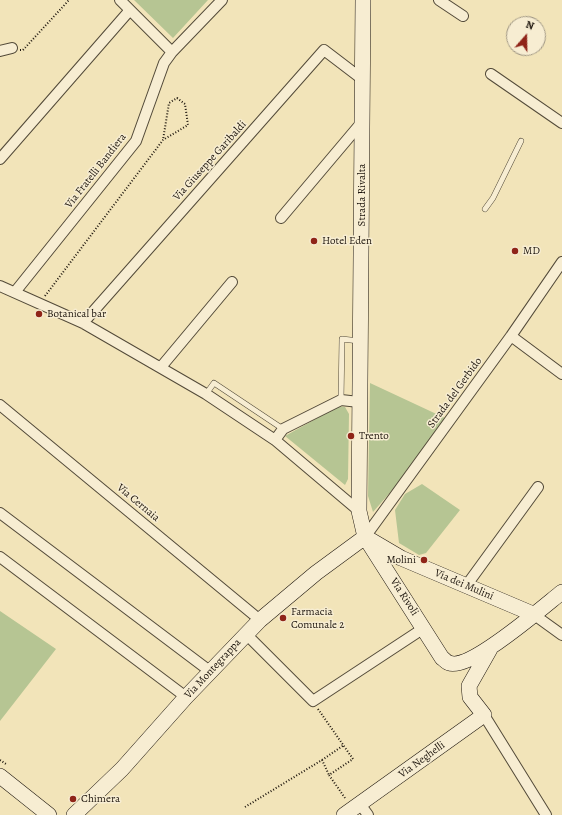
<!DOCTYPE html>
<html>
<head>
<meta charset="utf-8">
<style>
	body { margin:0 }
	#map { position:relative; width:562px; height:815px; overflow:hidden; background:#f2e4b9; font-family:Alegreya,serif }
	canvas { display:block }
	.north { position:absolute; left:506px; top:16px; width:40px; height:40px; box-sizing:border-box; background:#f7edd2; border:1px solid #a09784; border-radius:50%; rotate:20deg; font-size:11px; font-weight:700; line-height:16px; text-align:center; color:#1e160e }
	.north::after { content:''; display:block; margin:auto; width:14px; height:18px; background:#8f2418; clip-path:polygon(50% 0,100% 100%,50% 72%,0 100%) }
</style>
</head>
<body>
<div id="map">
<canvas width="562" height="815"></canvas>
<div class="north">N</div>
</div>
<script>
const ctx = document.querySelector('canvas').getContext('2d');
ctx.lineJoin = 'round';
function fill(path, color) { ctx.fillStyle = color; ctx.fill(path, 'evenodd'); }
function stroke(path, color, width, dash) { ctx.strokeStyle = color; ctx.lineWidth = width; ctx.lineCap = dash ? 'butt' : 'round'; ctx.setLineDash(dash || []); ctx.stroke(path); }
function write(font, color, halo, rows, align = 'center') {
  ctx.font = font + ' Alegreya,serif'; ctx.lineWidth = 3; ctx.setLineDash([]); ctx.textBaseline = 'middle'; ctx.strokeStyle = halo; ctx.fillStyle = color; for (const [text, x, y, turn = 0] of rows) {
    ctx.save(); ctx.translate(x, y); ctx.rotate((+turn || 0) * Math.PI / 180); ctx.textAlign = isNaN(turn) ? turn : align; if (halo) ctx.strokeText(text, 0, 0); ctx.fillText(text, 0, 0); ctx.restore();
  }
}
const green = new Path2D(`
	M 134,0 L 208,0 L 173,38 Z
	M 370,383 L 445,418 L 395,487 L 373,512 L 368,496 Z
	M 339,406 L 345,407 L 349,414 L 348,479 L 345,485 L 285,436 Z
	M 422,484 L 460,510 L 426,553 L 419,555 L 399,543 L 395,510 L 405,494 Z
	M 0,611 L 56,649 L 0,721 Z`);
const path = new Path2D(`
	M 20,50 L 23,50 L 69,0
	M 45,296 L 163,140 L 188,125 L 185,104 L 177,98 L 169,103 L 163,140
	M 318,709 L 353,759 L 329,775 L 345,798
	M 0,760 L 6,764
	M 322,760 L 344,745
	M 245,807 L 322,760 L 329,775`);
const lane = new Path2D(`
	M 485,209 L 493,198 L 521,141
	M 206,394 L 214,383 L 283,429
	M 341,400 L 342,339 L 359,341`);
const street = new Path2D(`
	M 120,0 L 172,52
	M 439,0 L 463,16
	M 0,51 L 12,48
	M 491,74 L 562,123
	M 0,159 L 130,10
	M 281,218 L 362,122
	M 0,286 L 83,323 L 206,394 L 275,440 L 359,511
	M 15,292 L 136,141 L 164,63 L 172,52 L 222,0
	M 83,323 L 324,50 L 362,79
	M 511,336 L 562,374
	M 161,367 L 232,282
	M 0,405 L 260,620
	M 275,440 L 283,429 L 341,400 L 359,402
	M 0,513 L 211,672
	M 365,537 L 511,336 L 562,262
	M 0,557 L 186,697
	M 466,586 L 538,487
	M 533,614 L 562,635
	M 246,634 L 313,701 L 424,628
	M 484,715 L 546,815
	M 360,804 L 368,815`);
const secondary = new Path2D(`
	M 363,0 L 359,511 L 365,537 L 442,658 C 444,659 447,663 449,663 C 470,671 543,607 562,592
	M 367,538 L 401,558 L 533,614
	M 0,776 L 49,815
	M 74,815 L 122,769 L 186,697 L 260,620 L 316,573 L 365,537
	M 344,815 L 484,715 L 470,697 L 469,686 L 490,649`);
const markers = [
	[314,241,4,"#8f2418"],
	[515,251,4,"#8f2418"],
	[39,314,4,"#8f2418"],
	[351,436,4,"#8f2418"],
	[424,560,4,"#8f2418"],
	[283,618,4,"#8f2418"],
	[73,799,4,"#8f2418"]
];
const streetNames = [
	["Via Giuseppe Garibaldi",210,161,-48],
	["Via Fratelli Bandiera",96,171,-52],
	["Strada Rivalta",362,195,-90],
	["Strada del Gerbido",455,393,-54],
	["Via Cernaia",138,503,40],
	["Via dei Mulini",464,585,23],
	["Via Rivoli",404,597,57],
	["Via Montegrappa",213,669,-47],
	["Via Neghelli",422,760,-36]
];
const poiNames = [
	["Hotel Eden",322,241],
	["MD",523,251],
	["Botanical bar",47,314],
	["Trento",359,436],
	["Molini",416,560,"right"],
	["Farmacia",291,612],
	["Comunale 2",291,625],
	["Chimera",81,799]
];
fill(green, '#b6c593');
stroke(lane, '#534a39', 6);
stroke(street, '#534a39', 12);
stroke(secondary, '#1e160e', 16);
stroke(path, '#1e160e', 2, [1, 2]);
stroke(lane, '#f7edd2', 5);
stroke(street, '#f7edd2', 10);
stroke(secondary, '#f7edd2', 15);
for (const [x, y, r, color] of markers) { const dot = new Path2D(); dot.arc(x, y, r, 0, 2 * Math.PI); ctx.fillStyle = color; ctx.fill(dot); stroke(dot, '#f7edd2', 1.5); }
write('11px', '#1e160e', '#f7edd2', streetNames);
write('11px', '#1e160e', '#f7edd2', poiNames, 'left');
</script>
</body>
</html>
